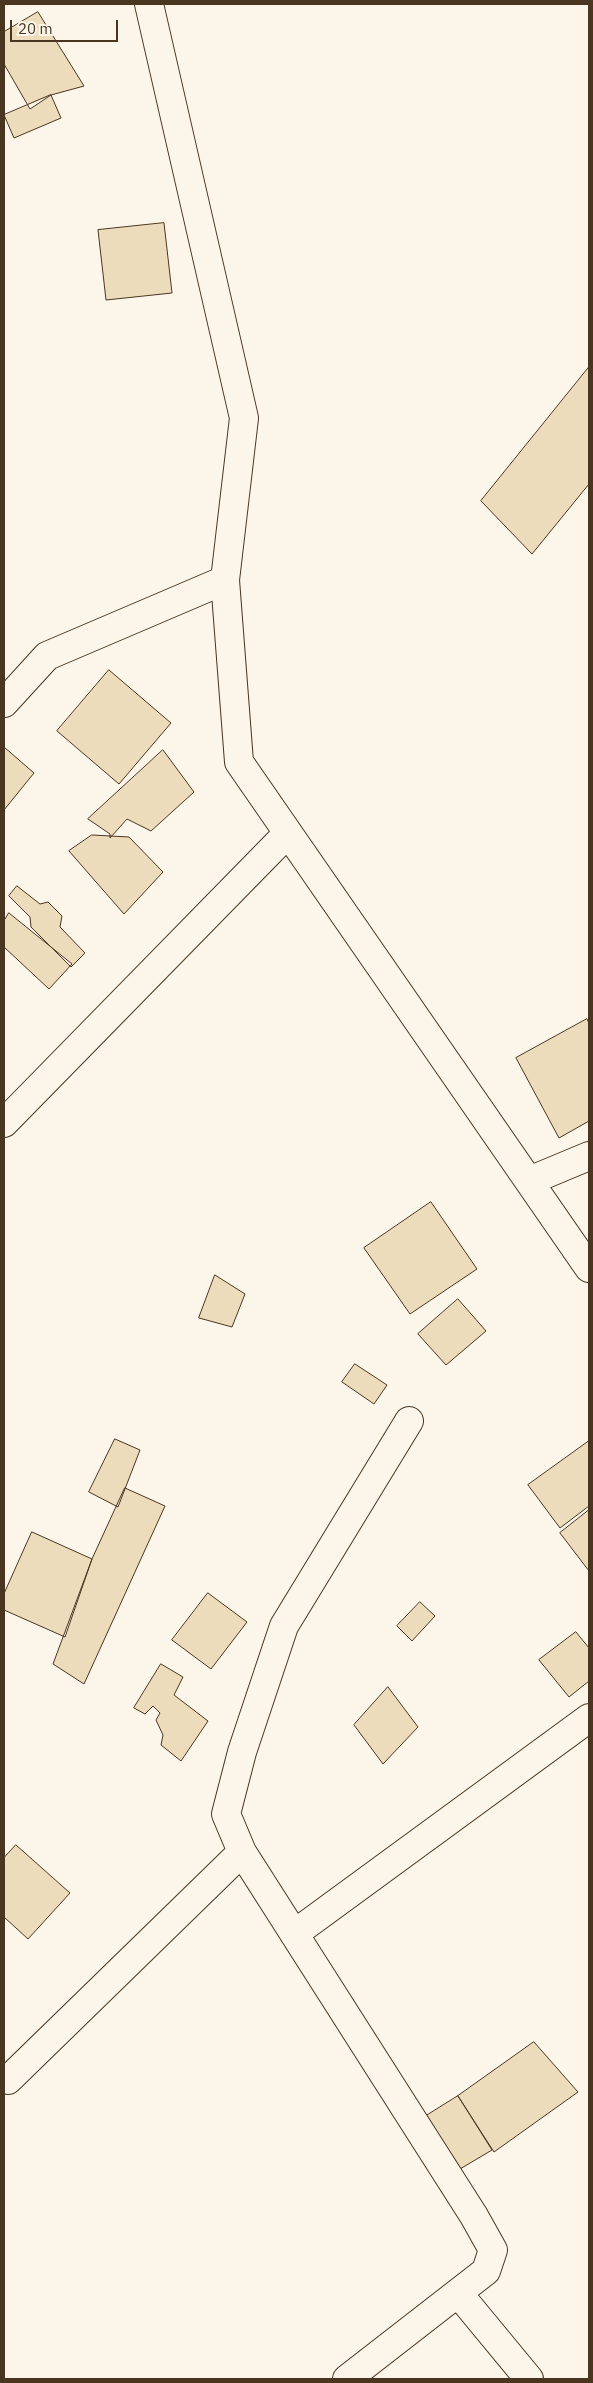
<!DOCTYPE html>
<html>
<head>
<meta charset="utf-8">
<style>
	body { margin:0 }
	#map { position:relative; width:593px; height:2383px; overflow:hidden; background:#fbf6e9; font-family:"IBM Plex Sans",sans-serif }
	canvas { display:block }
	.frame { position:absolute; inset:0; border:5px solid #4a3520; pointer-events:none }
	.scale { position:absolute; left:10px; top:20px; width:108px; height:22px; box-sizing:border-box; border:2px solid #4a3520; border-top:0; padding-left:6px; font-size:15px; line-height:18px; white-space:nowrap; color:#4a3520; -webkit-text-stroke:4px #fbf6e9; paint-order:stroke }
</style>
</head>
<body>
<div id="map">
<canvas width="593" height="2383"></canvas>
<div class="frame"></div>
<div class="scale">20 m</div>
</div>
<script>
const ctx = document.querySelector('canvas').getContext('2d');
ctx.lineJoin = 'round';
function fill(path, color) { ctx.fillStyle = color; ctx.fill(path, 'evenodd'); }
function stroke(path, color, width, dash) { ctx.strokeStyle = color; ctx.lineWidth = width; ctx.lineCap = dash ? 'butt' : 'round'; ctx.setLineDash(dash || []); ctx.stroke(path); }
const building = new Path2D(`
	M 38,12 L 84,86 L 51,95 L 30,109 L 4,64 L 4,32 Z
	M 51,95 L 61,118 L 14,138 L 4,115 Z
	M 164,223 L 172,293 L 106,300 L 98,230 Z
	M 589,367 L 589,484 L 532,554 L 481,501 Z
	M 109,670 L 171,723 L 119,784 L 57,731 Z
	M 4,747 L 34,773 L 4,810 Z
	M 163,750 L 194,792 L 151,831 L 127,819 L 110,838 L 110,834 L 88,819 Z
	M 92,835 L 129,837 L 163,872 L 124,914 L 69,851 Z
	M 17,886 L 40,904 L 48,902 L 62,916 L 60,927 L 85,953 L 71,967 L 31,927 L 30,917 L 9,896 Z
	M 9,913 L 72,964 L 49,989 L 4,947 L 4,921 Z
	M 587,1019 L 589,1023 L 589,1121 L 559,1138 L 516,1058 Z
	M 431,1202 L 477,1269 L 410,1314 L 364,1248 Z
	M 215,1275 L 245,1294 L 232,1327 L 199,1318 Z
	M 458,1299 L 486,1331 L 446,1365 L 418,1334 Z
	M 355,1364 L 387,1385 L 374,1404 L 342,1382 Z
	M 115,1439 L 140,1450 L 118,1507 L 89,1492 Z
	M 589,1441 L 589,1506 L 560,1528 L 528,1485 Z
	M 125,1488 L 165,1506 L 84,1684 L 53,1664 L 92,1559 Z
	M 589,1510 L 589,1571 L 560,1533 Z
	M 32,1532 L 92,1559 L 65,1637 L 4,1610 L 4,1594 Z
	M 208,1593 L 247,1622 L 211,1669 L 172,1640 Z
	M 420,1602 L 435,1616 L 412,1641 L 397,1626 Z
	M 576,1632 L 589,1648 L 589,1681 L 569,1697 L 539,1660 Z
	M 161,1664 L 183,1677 L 174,1695 L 208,1721 L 181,1761 L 161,1745 L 163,1735 L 156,1720 L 160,1713 L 153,1706 L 145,1714 L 134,1708 Z
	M 388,1687 L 418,1727 L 383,1764 L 354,1725 Z
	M 16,1845 L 70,1893 L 28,1939 L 4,1917 L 4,1858 Z
	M 534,2042 L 578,2092 L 494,2152 L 458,2096 Z
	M 458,2096 L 492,2150 L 460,2169 L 426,2116 Z`);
const minor = new Path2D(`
	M 149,4 L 244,418 L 225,580 L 239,762 L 589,1268
	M 4,703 L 47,656 L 225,580
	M 4,1123 L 288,833
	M 529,1181 L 589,1156
	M 294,1934 L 589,1718
	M 8,2080 L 242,1852
	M 458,2293 L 529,2379
	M 347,2379 L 486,2271 L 493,2250 L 474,2216 L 242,1852 L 226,1814 L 242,1752 L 284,1626 L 409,1421`);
fill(building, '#ecdcbc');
stroke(building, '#4a3520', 1);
stroke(minor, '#4a3520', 30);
stroke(minor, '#fbf6e9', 28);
</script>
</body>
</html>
